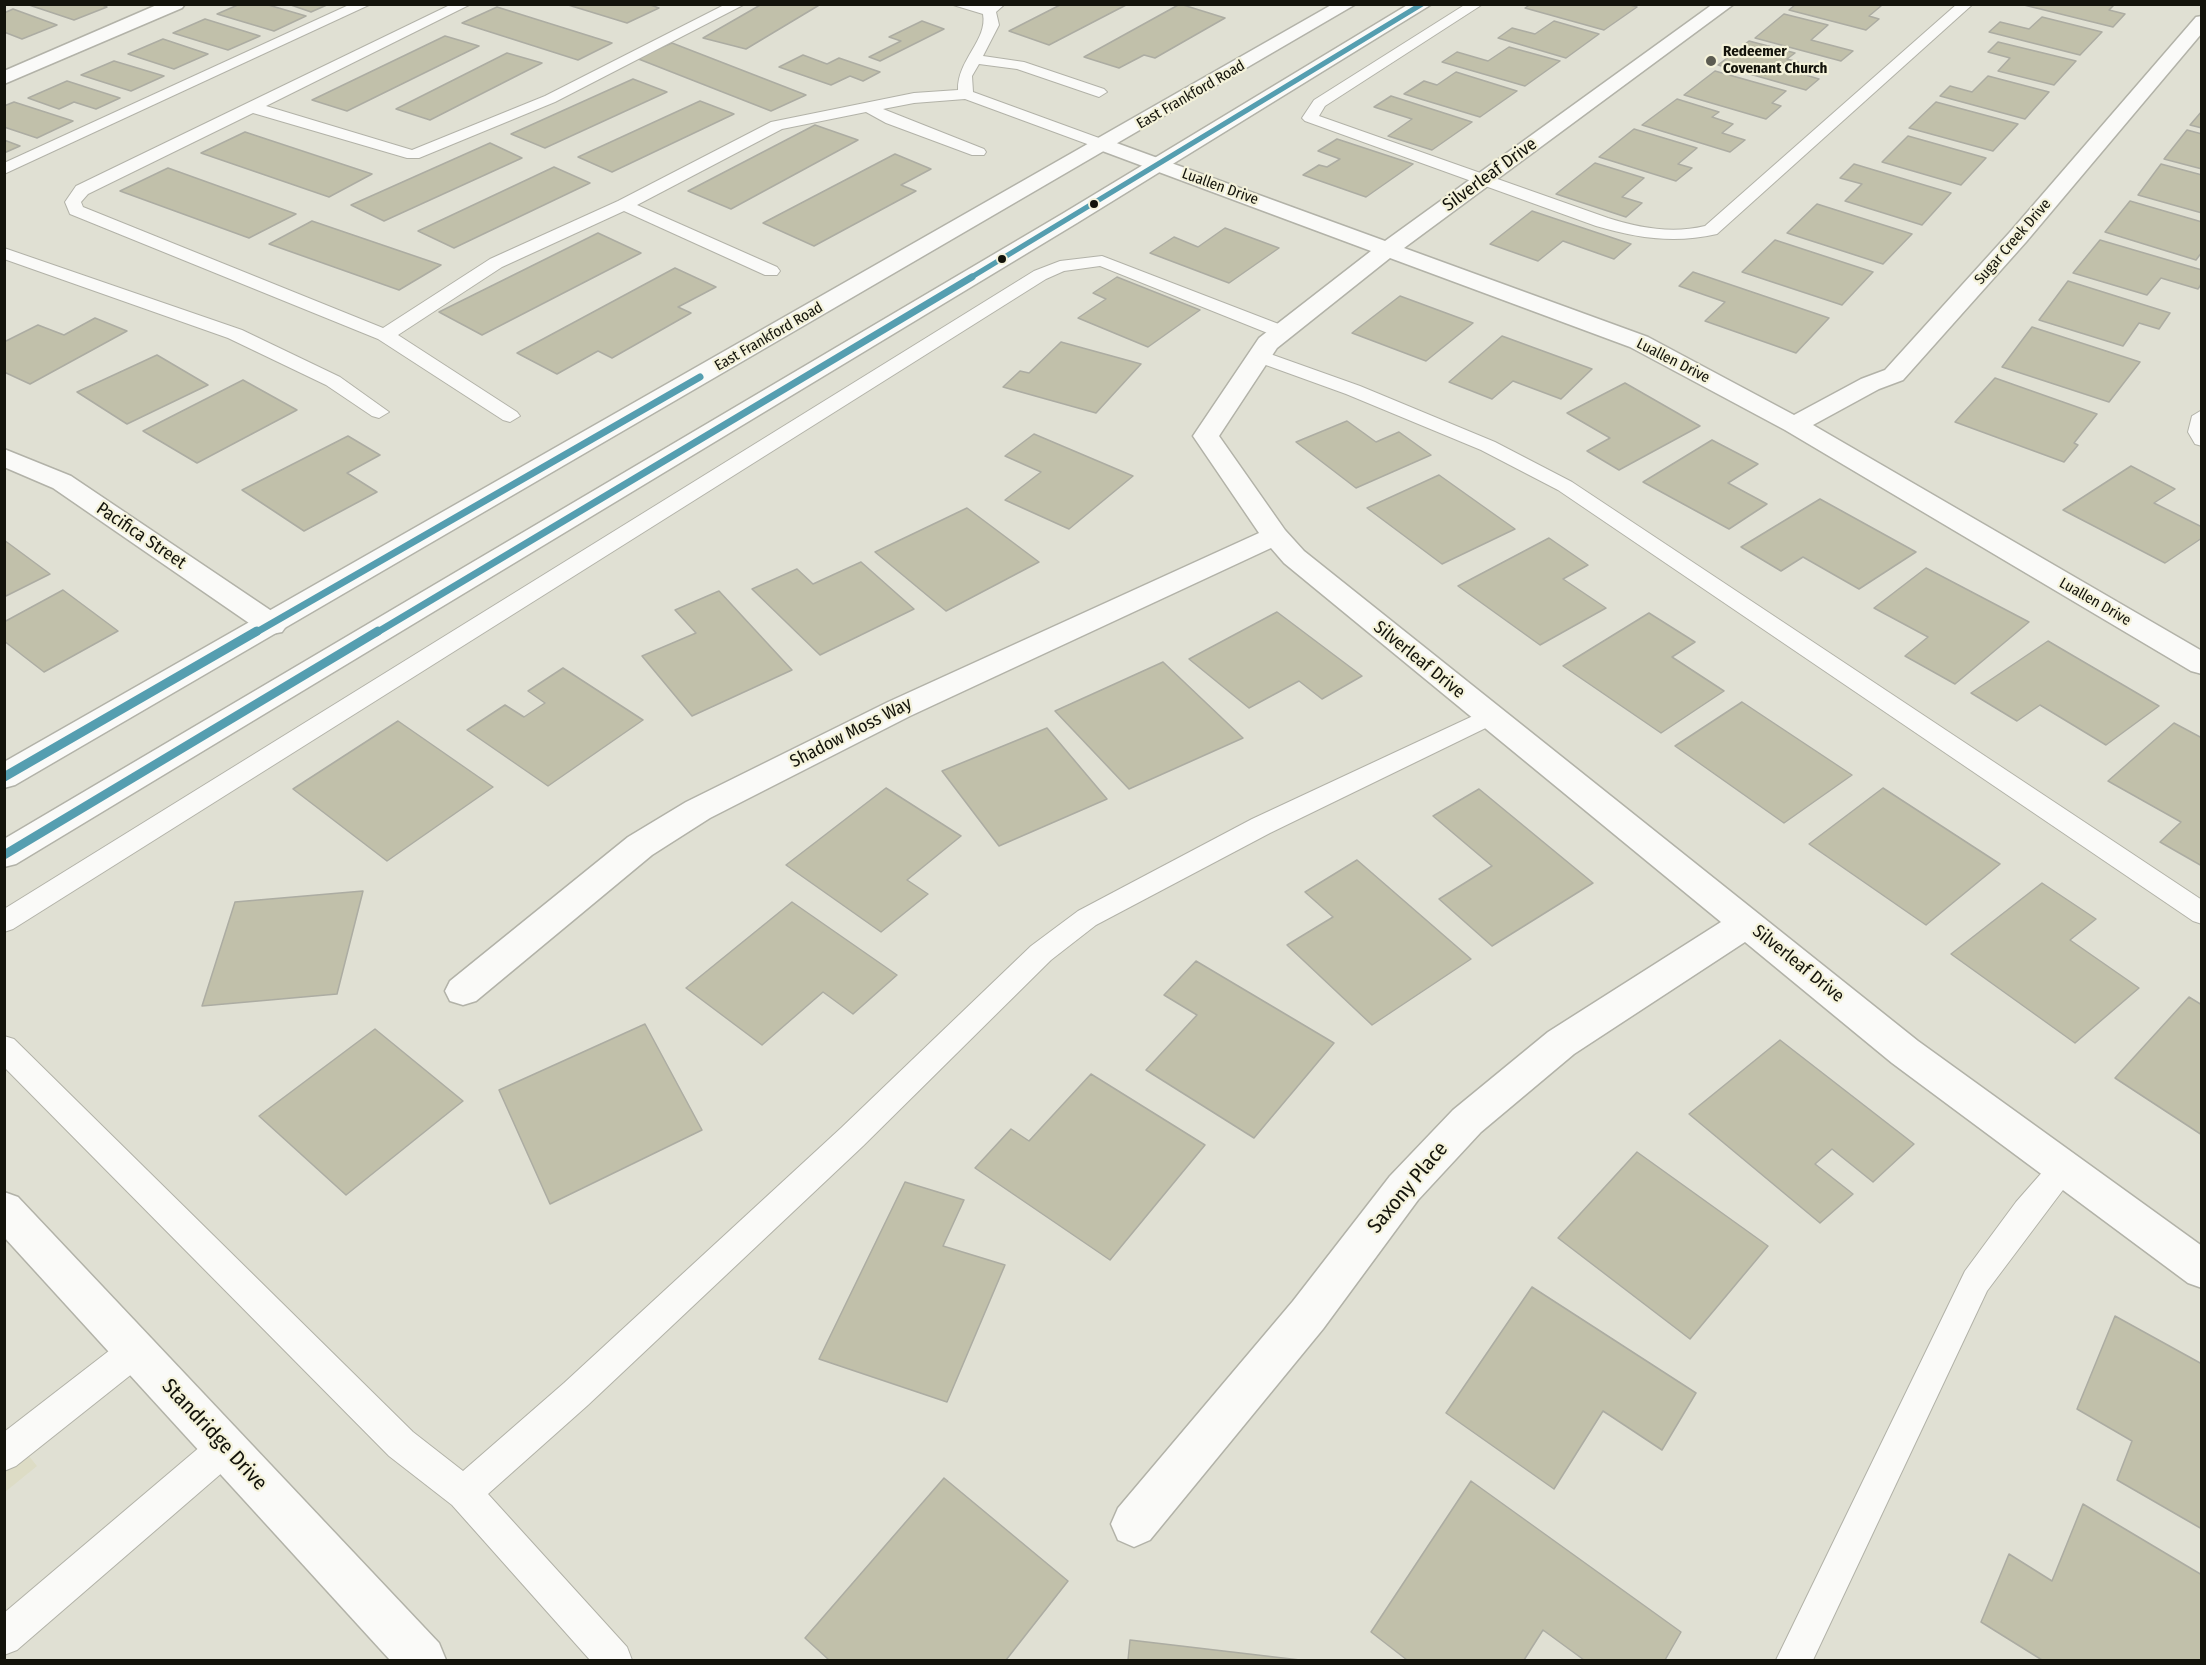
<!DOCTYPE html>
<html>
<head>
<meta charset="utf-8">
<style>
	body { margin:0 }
	#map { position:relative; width:2206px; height:1665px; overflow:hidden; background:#e0e0d3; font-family:"Fira Sans Condensed",sans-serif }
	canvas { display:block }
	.frame { position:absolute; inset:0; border:6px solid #13130b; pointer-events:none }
</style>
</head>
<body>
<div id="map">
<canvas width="2206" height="1665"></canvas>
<div class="frame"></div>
</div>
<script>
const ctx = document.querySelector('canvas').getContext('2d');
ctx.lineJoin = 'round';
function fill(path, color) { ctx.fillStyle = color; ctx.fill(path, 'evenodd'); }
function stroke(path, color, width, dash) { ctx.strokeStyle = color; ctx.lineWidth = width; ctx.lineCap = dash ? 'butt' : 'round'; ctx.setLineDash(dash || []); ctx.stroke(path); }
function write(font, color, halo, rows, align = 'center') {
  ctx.font = font + ' "Fira Sans Condensed",sans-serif'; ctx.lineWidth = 4.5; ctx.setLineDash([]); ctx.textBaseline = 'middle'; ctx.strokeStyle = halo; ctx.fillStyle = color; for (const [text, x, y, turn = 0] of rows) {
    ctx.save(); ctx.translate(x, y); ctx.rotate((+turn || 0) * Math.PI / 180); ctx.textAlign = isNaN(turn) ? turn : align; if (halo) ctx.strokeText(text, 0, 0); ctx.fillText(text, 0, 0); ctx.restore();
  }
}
const built = new Path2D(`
	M 4,1425 L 37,1466 L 5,1492 L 4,1492 Z`);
const building = new Path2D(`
	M 26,4 L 100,4 L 107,7 L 74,20 Z
	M 240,4 L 265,4 L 306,16 L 274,31 L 217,14 Z
	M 288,4 L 329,4 L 311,12 Z
	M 565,4 L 648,4 L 659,8 L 627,23 Z
	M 762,4 L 821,4 L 746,49 L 703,38 Z
	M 1062,4 L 1128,4 L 1049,45 L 1009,31 Z
	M 1180,4 L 1225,18 L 1155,58 L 1144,55 L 1119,68 L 1084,57 Z
	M 1531,4 L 1627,4 L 1637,7 L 1604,30 L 1525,8 Z
	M 1796,4 L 1877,4 L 1881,6 L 1869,16 L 1879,19 L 1866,30 L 1789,10 Z
	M 2020,4 L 2115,4 L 2109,10 L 2125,14 L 2113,27 Z
	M 497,7 L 612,43 L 578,60 L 462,23 Z
	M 13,9 L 57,25 L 22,39 L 4,32 L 4,13 Z
	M 1784,14 L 1828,25 L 1811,40 L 1853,51 L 1841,61 L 1755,38 Z
	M 2042,17 L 2102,32 L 2080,55 L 1989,32 L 2000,22 L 2029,29 Z
	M 205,19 L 260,36 L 228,50 L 173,33 Z
	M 922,21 L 944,29 L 880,61 L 869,57 L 901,41 L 889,37 Z
	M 1554,21 L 1599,34 L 1566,58 L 1498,38 L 1512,28 L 1535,34 Z
	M 445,36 L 479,46 L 347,111 L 312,100 Z
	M 163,39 L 208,54 L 174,69 L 128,54 Z
	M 1749,41 L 1795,53 L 1787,59 L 1798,62 L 1789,70 L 1819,79 L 1806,90 L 1718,65 Z
	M 1998,42 L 2076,61 L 2054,85 L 1998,71 L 2010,58 L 1988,52 Z
	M 672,43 L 806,95 L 771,111 L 636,58 Z
	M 1509,47 L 1560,61 L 1525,86 L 1442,62 L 1457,52 L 1488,61 Z
	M 507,53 L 542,63 L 430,120 L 396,109 Z
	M 803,55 L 827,64 L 839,58 L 880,72 L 863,81 L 850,76 L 831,85 L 779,67 Z
	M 114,61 L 164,76 L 131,91 L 81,75 Z
	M 1715,71 L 1786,91 L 1772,103 L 1781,106 L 1766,119 L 1684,95 Z
	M 1456,72 L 1517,91 L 1480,117 L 1404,94 L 1424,81 L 1437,85 Z
	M 1988,76 L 2049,92 L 2025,119 L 1940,96 L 1950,86 L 1972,92 Z
	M 633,79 L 667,92 L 545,148 L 511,134 Z
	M 67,81 L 120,98 L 96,109 L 74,102 L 59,109 L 28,98 Z
	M 1391,96 L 1472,122 L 1432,150 L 1388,136 L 1412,119 L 1374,107 Z
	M 1677,99 L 1719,112 L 1712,117 L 1733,124 L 1722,133 L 1745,140 L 1730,152 L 1642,125 Z
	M 700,101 L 734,114 L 612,172 L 578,157 Z
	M 14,102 L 73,121 L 37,138 L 4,127 L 4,106 Z
	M 1936,102 L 2018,124 L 1993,151 L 1909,128 Z
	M 2202,111 L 2202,128 L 2190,125 Z
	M 815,125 L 858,140 L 731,209 L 688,191 Z
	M 1634,129 L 1697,148 L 1678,164 L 1692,168 L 1676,181 L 1599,157 Z
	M 2187,130 L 2202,134 L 2202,169 L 2164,159 Z
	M 245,132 L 372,174 L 329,197 L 201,153 Z
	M 1908,136 L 1986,158 L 1961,185 L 1882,162 Z
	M 1337,139 L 1413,164 L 1366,197 L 1303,175 L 1319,165 L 1327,167 L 1340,159 L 1318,151 Z
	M 4,140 L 20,146 L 4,153 Z
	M 490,143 L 522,158 L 384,221 L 351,205 Z
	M 895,154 L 931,169 L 901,185 L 916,191 L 814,246 L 763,223 Z
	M 1595,163 L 1644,178 L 1622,197 L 1642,203 L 1626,217 L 1556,194 Z
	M 1854,164 L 1951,193 L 1922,225 L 1845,201 L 1862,184 L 1840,178 Z
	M 2161,164 L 2202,175 L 2202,213 L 2138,195 Z
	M 554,167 L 590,183 L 454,248 L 418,231 Z
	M 168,168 L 296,214 L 249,238 L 120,191 Z
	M 2130,201 L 2202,222 L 2202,252 L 2196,260 L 2105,232 Z
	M 1817,204 L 1912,234 L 1883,264 L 1787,233 Z
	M 1532,211 L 1631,244 L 1614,259 L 1563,241 L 1538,261 L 1490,244 Z
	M 312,221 L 441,265 L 399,290 L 269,244 Z
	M 1225,228 L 1279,248 L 1229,283 L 1150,253 L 1174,237 L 1198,247 Z
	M 598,233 L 641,253 L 482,335 L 439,312 Z
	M 1775,240 L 1873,272 L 1842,305 L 1742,272 Z
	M 2100,240 L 2202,270 L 2202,283 L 2198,289 L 2161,278 L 2147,295 L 2073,273 Z
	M 675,268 L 716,287 L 678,307 L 691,313 L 612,358 L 598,351 L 557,374 L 517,353 Z
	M 1693,272 L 1829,318 L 1796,353 L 1705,321 L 1725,302 L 1679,286 Z
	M 1117,277 L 1200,310 L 1148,347 L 1078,318 L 1106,299 L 1093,293 Z
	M 2068,281 L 2170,313 L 2159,329 L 2139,323 L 2123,346 L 2039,320 Z
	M 1400,296 L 1473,323 L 1426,361 L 1352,333 Z
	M 95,318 L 127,331 L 30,384 L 4,372 L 4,342 L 38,325 L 64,335 Z
	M 2032,327 L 2140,362 L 2109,402 L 2002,367 Z
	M 1502,336 L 1592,369 L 1561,399 L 1513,381 L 1492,399 L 1449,382 Z
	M 1061,342 L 1141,364 L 1096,413 L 1003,387 L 1020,371 L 1029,373 Z
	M 157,355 L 208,385 L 127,424 L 77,392 Z
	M 1995,378 L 2097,414 L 2074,443 L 2078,445 L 2064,462 L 1955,422 Z
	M 243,380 L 297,410 L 197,463 L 143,431 Z
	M 1625,383 L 1700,426 L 1619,470 L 1587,451 L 1610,438 L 1567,413 Z
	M 1347,421 L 1376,442 L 1399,432 L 1431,455 L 1356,488 L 1296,442 Z
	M 1034,434 L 1133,476 L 1069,529 L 1005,500 L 1041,472 L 1005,456 Z
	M 348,436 L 380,455 L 347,473 L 377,492 L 304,531 L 242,490 Z
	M 1712,440 L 1758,464 L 1728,483 L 1767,504 L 1729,529 L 1643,482 Z
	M 2131,466 L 2175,489 L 2154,503 L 2202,527 L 2202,538 L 2165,563 L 2063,510 Z
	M 1439,475 L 1515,529 L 1442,564 L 1367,508 Z
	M 1820,499 L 1916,552 L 1859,589 L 1803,557 L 1781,571 L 1741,547 Z
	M 967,508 L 1039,562 L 946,611 L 875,552 Z
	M 1549,538 L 1588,565 L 1563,579 L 1606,608 L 1540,645 L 1458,586 Z
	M 4,540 L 50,574 L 4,597 Z
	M 861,562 L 914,609 L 820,655 L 752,589 L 797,569 L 813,584 Z
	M 1926,568 L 2029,622 L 1955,684 L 1905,656 L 1928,637 L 1874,608 Z
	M 63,590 L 118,631 L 44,672 L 4,641 L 4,622 Z
	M 719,591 L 792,670 L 692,716 L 642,656 L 696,633 L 675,610 Z
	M 1277,612 L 1362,676 L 1322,699 L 1299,681 L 1249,708 L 1189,659 Z
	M 1649,613 L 1695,642 L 1672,657 L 1724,691 L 1661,733 L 1563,666 Z
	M 2048,641 L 2159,706 L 2106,745 L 2040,705 L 2017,721 L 1971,693 Z
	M 1163,662 L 1243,738 L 1129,789 L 1055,711 Z
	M 563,668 L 643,720 L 548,786 L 467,730 L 505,705 L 524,717 L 545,703 L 528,691 Z
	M 1742,702 L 1852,775 L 1784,823 L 1675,746 Z
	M 398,721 L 493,787 L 387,861 L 293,789 Z
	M 2174,723 L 2202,738 L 2202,866 L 2160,842 L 2181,822 L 2108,781 Z
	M 1047,728 L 1107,799 L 999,846 L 942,771 Z
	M 886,788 L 961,836 L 907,880 L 928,894 L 881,932 L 786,865 Z
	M 1883,788 L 2000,864 L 1926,925 L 1809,844 Z
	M 1479,789 L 1593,883 L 1492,946 L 1439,899 L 1492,866 L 1433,816 Z
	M 1357,860 L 1471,959 L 1372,1025 L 1287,945 L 1333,917 L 1305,892 Z
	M 2042,883 L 2096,919 L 2070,940 L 2139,988 L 2075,1043 L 1951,954 Z
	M 363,891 L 337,994 L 202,1006 L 235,902 Z
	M 792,902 L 897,975 L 853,1014 L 823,992 L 762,1045 L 686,988 Z
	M 1196,961 L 1334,1043 L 1254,1138 L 1146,1070 L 1197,1015 L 1164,995 Z
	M 2189,997 L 2202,1005 L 2202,1135 L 2115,1078 Z
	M 645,1024 L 702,1130 L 550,1204 L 499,1090 Z
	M 375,1029 L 463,1101 L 346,1195 L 259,1116 Z
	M 1780,1040 L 1914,1144 L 1873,1182 L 1832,1149 L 1815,1164 L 1853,1194 L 1820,1223 L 1689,1114 Z
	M 1091,1074 L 1205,1145 L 1110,1260 L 975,1168 L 1011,1129 L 1029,1141 Z
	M 1637,1152 L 1768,1246 L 1690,1339 L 1558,1238 Z
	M 905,1182 L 964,1200 L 943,1246 L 1005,1265 L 947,1402 L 819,1359 Z
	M 1532,1287 L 1696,1393 L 1662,1450 L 1603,1411 L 1554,1489 L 1446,1413 Z
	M 2115,1316 L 2202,1364 L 2202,1529 L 2117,1480 L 2132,1441 L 2077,1409 Z
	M 944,1478 L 1068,1581 L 1006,1660 L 829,1660 L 805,1638 Z
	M 1471,1481 L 1681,1632 L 1665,1660 L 1584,1660 L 1543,1630 L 1524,1660 L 1407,1660 L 1371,1632 Z
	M 2083,1504 L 2202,1575 L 2202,1660 L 2042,1660 L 1981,1622 L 2009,1554 L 2052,1581 Z
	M 1130,1640 L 1300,1660 L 1128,1660 Z`);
const service = new Path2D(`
	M 351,4 L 371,4 L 4,174 L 4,163 Z
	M 452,4 L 471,4 L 266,106 L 412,150 L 545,96 L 726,4 L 745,4 L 555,102 L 419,158 L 407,158 L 253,113 L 88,194 L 81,202 L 83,207 L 383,328 L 490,259 L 618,201 L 771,122 L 914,93 L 958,90 C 957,60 988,40 983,14 L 950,4 L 1005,4 L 996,12 L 999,25 L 983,56 L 1024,62 L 1104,89 L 1107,92 L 1099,97 L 1017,69 L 979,64 L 972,76 L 973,92 L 1110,142 L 1112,145 L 1104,150 L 1098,148 L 965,99 L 914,103 L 883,109 L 984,149 L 986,152 L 984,155 L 972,155 L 886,123 L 866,112 L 782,129 L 637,205 L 777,267 L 780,271 L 777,275 L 765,275 L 624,211 L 502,267 L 398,335 L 517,412 L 520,416 L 510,422 L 503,420 L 378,339 L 70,214 L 65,202 L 76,186 Z
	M 1466,4 L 1483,4 L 1325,106 L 1319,116 L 1608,218 C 1640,228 1672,234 1705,226 L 1957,4 L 1973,4 L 1717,234 C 1674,244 1637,238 1596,226 L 1305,121 L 1302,118 L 1314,100 Z
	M 4,248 L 242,330 L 340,377 L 389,412 L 379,418 L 372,416 L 326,385 L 228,338 L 4,259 Z
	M 1102,256 L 1289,328 L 1291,332 L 1289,336 L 1275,336 L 1100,266 L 1064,271 L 1046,279 L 13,929 L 4,932 L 4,909 L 1034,271 L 1060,261 Z
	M 1259,350 L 1360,386 L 1495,442 L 1572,482 L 2202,900 L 2202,924 L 2193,921 L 1558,490 L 1481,450 L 1346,394 L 1252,360 L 1250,356 Z
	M 2202,410 L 2202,446 L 2195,444 L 2188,432 L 2192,416 Z
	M 1488,709 L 1496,711 L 1500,717 L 1496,723 L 1270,833 L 1096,925 L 1051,960 L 863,1146 L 588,1405 L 488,1494 L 627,1647 L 632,1660 L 590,1660 L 452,1505 L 389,1456 L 4,1067 L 4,1036 L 14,1039 L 413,1432 L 463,1471 L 564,1383 L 841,1128 L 1031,946 L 1078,911 L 1252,819 Z
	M 2063,1157 L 2074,1161 L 2078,1170 L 1987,1291 L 1813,1660 L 1776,1660 L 1965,1271 L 2016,1202 L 2052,1161 Z
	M 135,1336 L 147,1340 L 151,1351 L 147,1362 L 16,1466 L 4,1471 L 4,1432 L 123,1340 Z
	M 226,1430 L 238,1435 L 243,1447 L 238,1459 L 17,1650 L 4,1655 L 4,1613 L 214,1435 Z`);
const minor = new Path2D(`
	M 159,4 L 185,4 L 182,8 L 4,84 L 4,71 Z
	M 1713,4 L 1734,4 L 1404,248 L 1648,337 L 1794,415 L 1861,379 L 1885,370 L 2010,232 L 2196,17 L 2202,16 L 2202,33 L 2026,242 L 1903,380 L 1879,389 L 1813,425 L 2202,651 L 2202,674 L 2191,671 L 1785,430 L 1630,347 L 1390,258 L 1277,348 L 1219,436 L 1285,530 L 1304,551 L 1918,1041 L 2202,1246 L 2202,1288 L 2188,1283 L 1892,1063 L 1745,942 L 1574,1054 L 1481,1132 L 1418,1200 L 1323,1329 L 1150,1540 L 1134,1547 L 1118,1540 L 1111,1524 L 1118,1508 L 1293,1301 L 1390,1176 L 1453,1110 L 1548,1032 L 1721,922 L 1284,563 L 1271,548 L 910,716 L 710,818 L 652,855 L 476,1001 L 463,1005 L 450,1001 L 445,991 L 450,981 L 628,837 L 686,802 L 888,702 L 1259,533 L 1193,436 L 1259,338 L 1371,251 L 1097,149 L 1094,145 L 1097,141 L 1111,141 L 1385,241 Z
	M 4,449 L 71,476 L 282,618 L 287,625 L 282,632 L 272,634 L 262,632 L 53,488 L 4,467 Z`);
const tertiary = new Path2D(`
	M 4,1192 L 18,1197 L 439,1643 L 446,1660 L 390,1660 L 4,1237 Z`);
const secondary = new Path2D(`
	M 1333,4 L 1356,4 L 15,785 L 4,788 L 4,762 Z
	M 1409,4 L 1432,4 L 1077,223 L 16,864 L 4,867 L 4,839 L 1062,214 Z`);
const bus1Far2 = new Path2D(`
	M 970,278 L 1422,4`);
const bus1Far1 = new Path2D(`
	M 255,633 L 700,377
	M 376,633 L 972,277`);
const bus1 = new Path2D(`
	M 4,777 L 257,631
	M 4,855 L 378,631`);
const markers = [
	[1711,61,6,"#5b5b51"],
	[1094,204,5,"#13130b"],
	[1002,259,5,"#13130b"]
];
const farPoinames = [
	["Redeemer",1723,52],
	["Covenant Church",1723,69]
];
const farStreetnames = [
	["East Frankford Road",1191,95,-30],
	["Luallen Drive",1220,187,20],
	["Sugar Creek Drive",2013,242,-49],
	["East Frankford Road",769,337,-30],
	["Luallen Drive",1673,361,27],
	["Luallen Drive",2095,602,30]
];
const streetNames = [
	["Silverleaf Drive",1490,175,-36],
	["Pacifica Street",141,536,34],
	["Silverleaf Drive",1419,660,39],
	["Shadow Moss Way",851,733,-27],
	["Silverleaf Drive",1798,964,39]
];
const nearStreetnames = [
	["Saxony Place",1408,1188,-50],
	["Standridge Drive",214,1435,47]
];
fill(built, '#dddcc5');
fill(building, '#c1c0aa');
stroke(building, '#acaca2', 1.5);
stroke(service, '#b2b2a8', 2);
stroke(minor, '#b2b2a8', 3);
stroke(tertiary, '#b2b2a8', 3);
stroke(secondary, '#b2b2a8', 3);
fill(service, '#fafaf8');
fill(minor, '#fafaf8');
fill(tertiary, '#fafaf8');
fill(secondary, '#fafaf8');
stroke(bus1Far2, '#559eb0', 5);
stroke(bus1Far1, '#559eb0', 7);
stroke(bus1, '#559eb0', 9);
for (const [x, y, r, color] of markers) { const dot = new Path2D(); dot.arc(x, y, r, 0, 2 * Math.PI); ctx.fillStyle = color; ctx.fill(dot); stroke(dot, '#f4f2da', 2); }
write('bold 15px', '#13130b', '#f4f2da', farPoinames, 'left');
write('15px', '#13130b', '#f4f2da', farStreetnames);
write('18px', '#13130b', '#f4f2da', streetNames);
write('21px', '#13130b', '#f4f2da', nearStreetnames);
</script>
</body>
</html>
